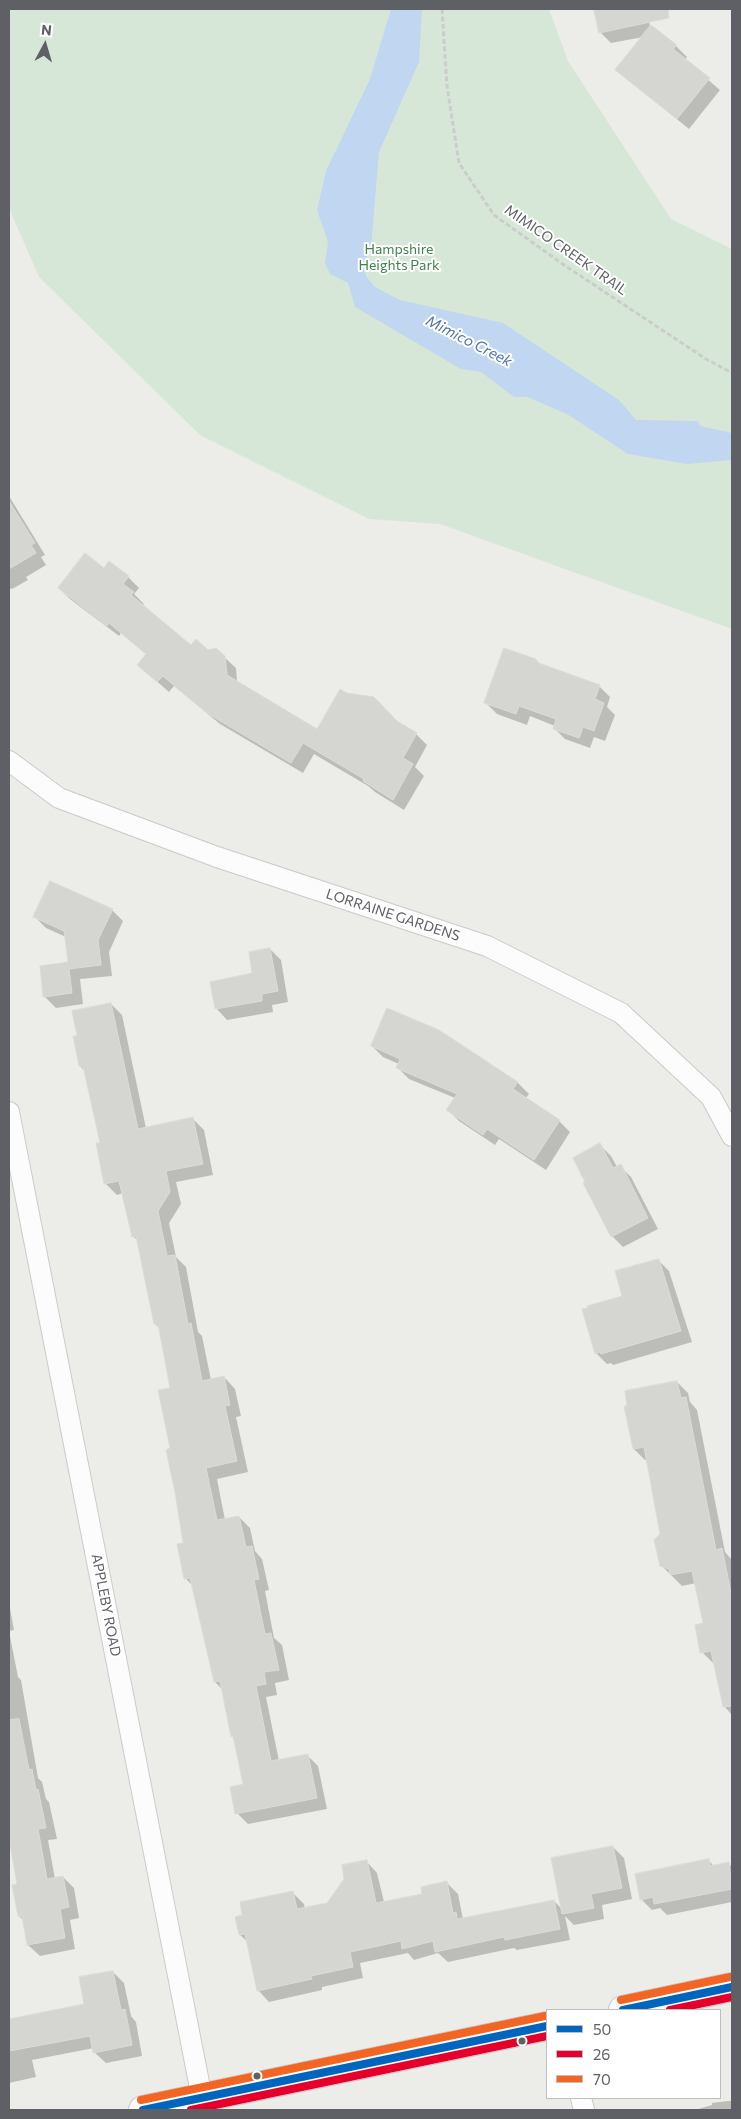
<!DOCTYPE html>
<html>
<head>
<meta charset="utf-8">
<style>
	body { margin:0 }
	#map { position:relative; width:741px; height:2119px; overflow:hidden; background:#ecece8; font-family:Commissioner,sans-serif }
	canvas { display:block }
	.frame { position:absolute; inset:0; border:10px solid #5e6065; pointer-events:none }
	.legend { position:absolute; left:546px; top:2009px; width:175px; height:90px; box-sizing:border-box; background:#fff; border:1px solid #bfbfc1; margin:0; padding:6px 9px; list-style:none; font-size:15px; color:#5e6065 }
	.legend li { display:flex; align-items:center; gap:10px; height:25px }
	.legend b { width:25px; border:1px solid #bfbfc1 }
	.north { position:absolute; left:20px; top:20px; width:50px; height:50px; -webkit-text-stroke:4px #fff; paint-order:stroke; rotate:6deg; font-size:14px; font-weight:700; line-height:20px; text-align:center; color:#5e6065 }
	.north::after { content:''; display:block; margin:auto; width:18px; height:22px; background:#5e6065; clip-path:polygon(50% 0,100% 100%,50% 72%,0 100%) }
</style>
</head>
<body>
<div id="map">
<canvas width="741" height="2119"></canvas>
<div class="frame"></div>
<ul class="legend">
<li><b style="height:6px;background:#0065bd"></b>50</li>
<li><b style="height:6px;background:#e4002b"></b>26</li>
<li><b style="height:6px;background:#f26522"></b>70</li>
</ul>
<div class="north">N</div>
</div>
<script>
const ctx = document.querySelector('canvas').getContext('2d');
ctx.lineJoin = 'round';
function fill(path, color) { ctx.fillStyle = color; ctx.fill(path, 'evenodd'); }
function stroke(path, color, width, dash) { ctx.strokeStyle = color; ctx.lineWidth = width; ctx.lineCap = dash ? 'butt' : 'round'; ctx.setLineDash(dash || []); ctx.stroke(path); }
function write(font, color, halo, rows, align = 'center') {
  ctx.font = font + ' Commissioner,sans-serif'; ctx.lineWidth = 4; ctx.setLineDash([]); ctx.textBaseline = 'middle'; ctx.strokeStyle = halo; ctx.fillStyle = color; for (const [text, x, y, turn = 0] of rows) {
    ctx.save(); ctx.translate(x, y); ctx.rotate((+turn || 0) * Math.PI / 180); ctx.textAlign = isNaN(turn) ? turn : align; if (halo) ctx.strokeText(text, 0, 0); ctx.fillText(text, 0, 0); ctx.restore();
  }
}
const green = new Path2D(`
	M 9,9 L 549,9 L 568,61 L 671,219 L 732,249 L 732,629 L 440,524 L 369,519 L 200,435 L 39,277 L 9,208 Z`);
const water = new Path2D(`
	M 391,9 L 422,9 L 419,62 L 379,152 L 371,248 L 363,266 L 366,276 L 375,287 L 400,300 L 503,323 L 619,400 L 636,420 L 698,421 L 700,426 L 732,433 L 732,460 L 687,464 L 628,454 L 567,414 L 527,397 L 514,397 L 481,372 L 461,369 L 355,307 L 348,283 L 330,274 L 325,263 L 328,242 L 317,210 L 326,171 L 370,79 Z`);
const shadow = new Path2D(`
	M 595,9 L 646,9 L 650,26 L 676,46 L 687,57 L 685,60 L 720,90 L 689,129 L 616,70 L 643,37 L 611,43 L 600,32 Z
	M 9,496 L 45,555 L 41,557 L 46,565 L 26,577 L 28,580 L 12,589 L 9,588 Z
	M 104,570 L 128,577 L 139,588 L 134,594 L 144,604 L 142,606 L 192,647 L 224,657 L 236,668 L 237,682 L 317,730 L 398,723 L 416,734 L 427,745 L 415,767 L 424,776 L 404,810 L 375,792 L 368,786 L 314,754 L 303,773 L 220,724 L 174,686 L 169,692 L 138,665 L 147,655 L 121,633 L 119,636 L 70,599 L 59,588 Z
	M 536,660 L 541,665 L 599,686 L 610,697 L 607,707 L 615,715 L 605,741 L 594,737 L 590,748 L 565,739 L 554,728 L 555,726 L 530,716 L 527,725 L 497,714 L 486,703 Z
	M 112,910 L 123,921 L 109,952 L 112,976 L 80,979 L 83,1004 L 56,1008 L 44,996 L 69,964 L 66,937 L 46,928 L 35,917 Z
	M 270,949 L 281,960 L 288,1002 L 272,1005 L 273,1012 L 227,1020 L 216,1008 L 253,974 Z
	M 111,1004 L 122,1015 L 146,1128 L 193,1119 L 204,1130 L 213,1175 L 176,1182 L 181,1204 L 169,1223 L 176,1257 L 186,1267 L 198,1332 L 202,1336 L 211,1380 L 224,1377 L 235,1389 L 241,1416 L 236,1417 L 248,1472 L 217,1479 L 225,1520 L 239,1517 L 250,1528 L 255,1551 L 262,1559 L 269,1590 L 265,1591 L 274,1638 L 282,1645 L 289,1680 L 275,1683 L 277,1695 L 266,1697 L 279,1761 L 307,1755 L 318,1766 L 327,1809 L 248,1824 L 237,1813 L 244,1785 L 235,1739 L 232,1736 L 222,1689 L 215,1682 L 193,1586 L 185,1578 L 185,1544 L 172,1449 L 172,1389 L 160,1328 L 155,1324 L 139,1242 L 133,1236 L 123,1193 L 117,1195 L 106,1184 L 101,1143 L 86,1072 L 80,1066 L 79,1037 Z
	M 438,1031 L 518,1083 L 529,1094 L 525,1099 L 559,1121 L 570,1132 L 546,1170 L 499,1139 L 495,1145 L 459,1121 L 448,1110 L 455,1098 L 409,1079 L 398,1068 L 399,1064 L 383,1057 L 372,1046 Z
	M 600,1145 L 611,1156 L 617,1167 L 620,1166 L 631,1177 L 658,1229 L 623,1247 L 612,1236 L 587,1183 Z
	M 658,1260 L 669,1271 L 692,1342 L 613,1365 L 611,1363 L 607,1364 L 596,1353 Z
	M 677,1382 L 688,1393 L 690,1402 L 697,1410 L 725,1552 L 732,1560 L 732,1715 L 724,1706 L 715,1663 L 713,1663 L 702,1652 L 705,1624 L 696,1583 L 682,1586 L 661,1565 L 662,1534 L 648,1459 L 645,1460 L 634,1449 Z
	M 9,1603 L 14,1630 L 9,1631 L 18,1677 L 21,1680 L 38,1778 L 42,1782 L 46,1799 L 49,1802 L 57,1839 L 48,1840 L 55,1879 L 63,1877 L 74,1888 L 79,1918 L 70,1920 L 75,1949 L 40,1956 L 28,1945 L 24,1921 L 19,1916 L 19,1885 L 11,1846 L 9,1843 Z
	M 613,1847 L 624,1858 L 632,1899 L 602,1905 L 604,1919 L 574,1925 L 565,1916 L 570,1940 L 517,1950 L 514,1948 L 448,1962 L 438,1953 L 414,1960 L 408,1953 L 360,1963 L 363,1978 L 322,1987 L 322,1990 L 269,2002 L 258,1990 L 248,1942 L 240,1935 L 237,1918 L 293,1893 L 304,1904 L 305,1909 L 328,1904 L 366,1861 L 377,1873 L 384,1902 L 424,1895 L 447,1883 L 458,1894 L 463,1919 L 554,1901 L 563,1910 Z
	M 708,1860 L 715,1867 L 729,1864 L 732,1867 L 732,1902 L 667,1915 L 660,1908 L 652,1910 L 641,1899 Z
	M 113,1972 L 124,1983 L 131,2016 L 136,2022 L 142,2056 L 106,2063 L 94,2052 L 94,2048 L 32,2060 L 36,2077 L 9,2083 L 9,2020 L 85,2005 Z
	M 728,2101 L 732,2101 L 732,2110 L 695,2110 L 712,2105 L 712,2103 Z`);
const building = new Path2D(`
	M 594,9 L 668,9 L 669,18 L 599,33 Z
	M 651,25 L 677,45 L 673,49 L 710,78 L 677,119 L 615,70 Z
	M 9,501 L 35,543 L 31,545 L 36,553 L 9,569 Z
	M 85,553 L 104,568 L 109,561 L 129,576 L 123,584 L 134,592 L 131,595 L 191,645 L 196,639 L 208,650 L 216,648 L 225,656 L 227,675 L 317,729 L 340,689 L 347,693 L 374,697 L 397,721 L 417,733 L 403,758 L 413,764 L 393,800 L 363,781 L 364,779 L 303,743 L 291,763 L 207,713 L 163,676 L 157,682 L 137,665 L 146,654 L 109,623 L 107,626 L 58,588 Z
	M 504,648 L 536,659 L 536,662 L 600,685 L 595,699 L 604,703 L 594,731 L 583,727 L 579,738 L 553,729 L 556,719 L 519,706 L 516,714 L 484,703 Z
	M 50,881 L 113,909 L 98,940 L 101,965 L 69,969 L 72,993 L 43,997 L 40,966 L 68,962 L 64,931 L 33,917 Z
	M 270,948 L 278,991 L 262,994 L 262,1001 L 215,1009 L 210,982 L 252,973 L 249,952 Z
	M 111,1003 L 138,1129 L 193,1117 L 203,1164 L 166,1171 L 170,1192 L 158,1211 L 167,1256 L 175,1255 L 188,1324 L 191,1323 L 202,1381 L 224,1376 L 230,1405 L 225,1406 L 237,1461 L 206,1468 L 217,1520 L 239,1516 L 246,1547 L 252,1546 L 259,1579 L 254,1580 L 265,1634 L 271,1633 L 279,1670 L 264,1672 L 266,1684 L 256,1686 L 271,1761 L 308,1754 L 317,1798 L 235,1814 L 230,1787 L 243,1784 L 233,1736 L 231,1737 L 220,1681 L 214,1682 L 190,1578 L 184,1579 L 177,1544 L 183,1543 L 175,1492 L 166,1450 L 170,1448 L 158,1390 L 170,1388 L 158,1324 L 154,1324 L 136,1236 L 132,1237 L 119,1181 L 104,1184 L 96,1143 L 100,1143 L 83,1066 L 79,1066 L 73,1036 L 77,1036 L 72,1011 Z
	M 387,1008 L 439,1030 L 518,1082 L 513,1089 L 560,1120 L 534,1160 L 487,1129 L 483,1135 L 446,1110 L 457,1094 L 396,1068 L 400,1059 L 371,1046 Z
	M 600,1143 L 613,1168 L 621,1164 L 648,1218 L 611,1237 L 583,1183 L 585,1182 L 573,1158 Z
	M 659,1259 L 681,1331 L 601,1354 L 600,1352 L 595,1354 L 582,1309 L 588,1308 L 587,1306 L 622,1296 L 615,1271 Z
	M 677,1381 L 681,1398 L 686,1397 L 716,1550 L 722,1548 L 732,1598 L 732,1706 L 723,1707 L 711,1651 L 700,1653 L 695,1625 L 703,1623 L 692,1571 L 670,1575 L 669,1569 L 660,1566 L 654,1540 L 660,1534 L 644,1447 L 633,1449 L 624,1406 L 627,1406 L 625,1391 Z
	M 19,1719 L 29,1770 L 32,1769 L 36,1790 L 38,1789 L 46,1828 L 38,1829 L 47,1879 L 63,1876 L 69,1907 L 60,1909 L 65,1938 L 27,1945 L 22,1916 L 18,1916 L 12,1885 L 17,1884 L 9,1839 L 9,1720 Z
	M 613,1846 L 622,1888 L 591,1894 L 594,1908 L 562,1914 L 551,1858 Z
	M 709,1859 L 710,1866 L 729,1862 L 732,1889 L 654,1904 L 653,1897 L 640,1900 L 635,1874 Z
	M 367,1860 L 376,1903 L 422,1894 L 421,1887 L 447,1881 L 453,1913 L 456,1912 L 457,1919 L 554,1900 L 560,1929 L 505,1940 L 504,1937 L 435,1952 L 433,1941 L 402,1949 L 401,1941 L 350,1952 L 353,1967 L 311,1976 L 312,1979 L 257,1991 L 245,1934 L 239,1935 L 235,1917 L 242,1915 L 240,1902 L 293,1891 L 297,1909 L 327,1903 L 344,1879 L 342,1865 Z
	M 113,1971 L 121,2010 L 125,2009 L 132,2045 L 93,2053 L 90,2036 L 9,2051 L 9,2019 L 84,2004 L 79,1977 Z`);
const path = new Path2D(`
	M 442,9 L 447,86 L 459,163 L 494,215 L 564,265 L 706,359 L 732,373`);
const minor = new Path2D(`
	M 9,761 L 59,798 L 217,857 L 487,946 L 621,1013 L 711,1097 L 732,1136
	M 9,1112 L 202,2098
	M 581,2098 L 584,2110`);
const secondary = new Path2D(`
	M 623,2010 L 732,1987
	M 143,2110 L 547,2026`);
const bus1 = new Path2D(`
	M 623,2010 L 732,1987
	M 143,2110 L 547,2026`);
const bus2 = new Path2D(`
	M 670,2010 L 732,1997
	M 191,2110 L 547,2036`);
const bus3 = new Path2D(`
	M 621,2000 L 730,1977
	M 141,2100 L 545,2016`);
const markers = [
	[522,2041,4.5,"#5e6065"],
	[257,2076,4.5,"#5e6065"]
];
const parkNames = [
	["Hampshire",399,249],
	["Heights Park",399,265]
];
const streetNames = [
	["MIMICO CREEK TRAIL",566,250,35],
	["LORRAINE GARDENS",393,915,18],
	["APPLEBY ROAD",106,1605,79]
];
const waterNames = [
	["Mimico Creek",469,341,27]
];
fill(green, '#d7e7d7');
fill(water, '#c1d6f1');
fill(shadow, '#0003');
fill(building, '#d5d5d2');
stroke(building, '#dcdbd7', 1);
stroke(minor, '#cacac9', 22);
stroke(secondary, '#c8c8c9', 30);
stroke(path, '#cacdcc', 3, [5, 2.5]);
stroke(minor, '#fcfcfc', 20);
stroke(secondary, '#fcfcfc', 28);
stroke(bus1, '#0065bd', 8);
stroke(bus2, '#e4002b', 8);
stroke(bus3, '#f26522', 8);
for (const [x, y, r, color] of markers) { const dot = new Path2D(); dot.arc(x, y, r, 0, 2 * Math.PI); ctx.fillStyle = color; ctx.fill(dot); stroke(dot, '#fff', 2); }
write('14px', '#40824b', '#fff', parkNames);
write('14px', '#5e6065', '#fff', streetNames);
write('italic 15px', '#5172ae', '#fff', waterNames);
</script>
</body>
</html>
